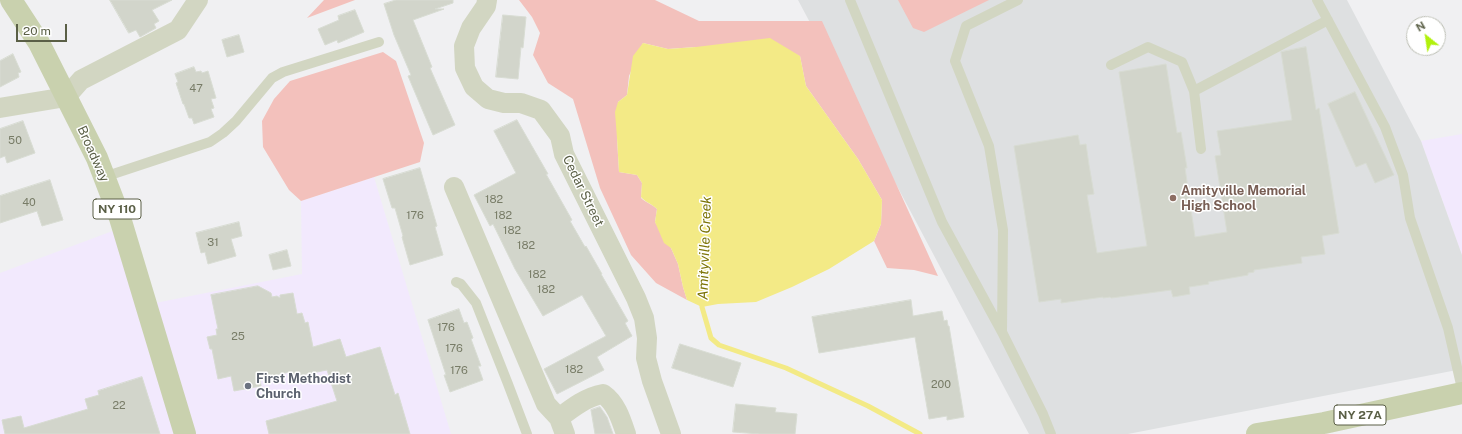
<!DOCTYPE html>
<html>
<head>
<meta charset="utf-8">
<style>
	body { margin:0 }
	#map { position:relative; width:1462px; height:434px; overflow:hidden; background:#f0f0f2; font-family:"Public Sans",sans-serif }
	canvas { display:block }
	.north { position:absolute; left:1406px; top:16px; width:40px; height:40px; box-sizing:border-box; background:#fff; border:1px solid #bdbfb5; border-radius:50%; rotate:330deg; font-size:11px; font-weight:700; line-height:16px; text-align:center; color:#5a5f46 }
	.north::after { content:''; display:block; margin:auto; width:14px; height:18px; background:#b1f10c; clip-path:polygon(50% 0,100% 100%,50% 72%,0 100%) }
	.scale { position:absolute; left:16px; top:24px; width:51px; height:18px; box-sizing:border-box; border:2px solid #5a5f46; border-top:0; padding-left:5px; font-size:12px; line-height:14px; white-space:nowrap; color:#5a5f46; -webkit-text-stroke:3px #fff; paint-order:stroke }
</style>
</head>
<body>
<div id="map">
<canvas width="1462" height="434"></canvas>
<div class="north">N</div>
<div class="scale">20 m</div>
</div>
<script>
const ctx = document.querySelector('canvas').getContext('2d');
ctx.lineJoin = 'round';
function fill(path, color) { ctx.fillStyle = color; ctx.fill(path, 'evenodd'); }
function stroke(path, color, width, dash) { ctx.strokeStyle = color; ctx.lineWidth = width; ctx.lineCap = dash ? 'butt' : 'round'; ctx.setLineDash(dash || []); ctx.stroke(path); }
function write(font, color, halo, rows, align = 'center') {
  ctx.font = font + ' "Public Sans",sans-serif'; ctx.lineWidth = 3; ctx.setLineDash([]); ctx.textBaseline = 'middle'; ctx.strokeStyle = halo; ctx.fillStyle = color; for (const [text, x, y, turn = 0] of rows) {
    ctx.save(); ctx.translate(x, y); ctx.rotate((+turn || 0) * Math.PI / 180); ctx.textAlign = isNaN(turn) ? turn : align; if (halo) ctx.strokeText(text, 0, 0); ctx.fillText(text, 0, 0); ctx.restore();
  }
}
const commercial = new Path2D(`
	M 1462,134 L 1462,255 L 1421,141 Z
	M 374,177 L 451,434 L 0,434 L 0,273 L 126,226 L 150,304 L 302,274 L 301,201 Z`);
const education = new Path2D(`
	M 798,0 L 1347,0 L 1421,141 L 1462,255 L 1462,369 L 1128,434 L 1029,434 Z`);
const green = new Path2D(`
	M 324,0 L 355,0 L 307,18 Z
	M 519,0 L 655,0 L 699,21 L 822,21 L 938,276 L 914,270 L 887,268 L 874,241 L 881,224 L 882,200 L 858,159 L 806,86 L 800,56 L 696,47 L 668,49 L 643,43 L 629,76 L 627,95 L 618,102 L 617,138 L 619,172 L 637,175 L 642,183 L 641,198 C 645,202 652,204 657,209 L 655,222 L 671,248 L 678,264 L 683,287 L 687,300 L 656,283 L 631,255 L 600,188 L 573,99 L 548,83 L 533,55 L 540,33 L 532,17 Z
	M 898,0 L 989,0 L 924,32 L 913,28 Z
	M 383,52 L 396,61 L 424,143 L 420,162 L 301,201 L 289,190 L 263,147 L 262,121 L 274,99 L 290,81 Z`);
const water = new Path2D(`
	M 770,38 L 800,56 L 806,86 L 858,159 L 882,200 L 881,224 L 874,241 L 829,269 L 792,287 L 756,302 L 718,304 L 702,307 L 687,300 L 683,287 L 678,264 L 671,248 L 664,243 L 655,222 L 657,209 C 652,204 645,202 641,197 L 642,183 L 637,175 L 619,172 L 617,138 L 615,112 L 618,102 L 627,95 L 633,56 L 643,43 L 668,49 L 696,47 Z`);
const stream = new Path2D(`
	M 702,302 L 702,307 L 711,338 L 719,345 L 786,368 L 868,406 L 920,434`);
const building = new Path2D(`
	M 110,0 L 172,0 L 152,10 L 159,21 L 154,24 L 156,28 L 140,37 L 136,30 L 129,33 Z
	M 396,0 L 453,0 L 453,3 L 435,9 L 444,9 L 413,20 L 432,67 L 430,68 L 455,125 L 433,135 L 408,76 L 411,75 L 394,35 L 384,4 Z
	M 355,10 L 364,32 L 338,43 L 337,40 L 325,45 L 318,29 L 339,20 L 338,16 Z
	M 503,15 L 526,17 L 523,48 L 521,47 L 518,79 L 496,77 Z
	M 239,35 L 244,52 L 227,57 L 222,40 Z
	M 1306,47 L 1316,110 L 1319,108 L 1339,233 L 1322,236 L 1325,254 L 1301,257 L 1302,263 L 1254,270 L 1254,272 L 1248,273 L 1248,275 L 1208,282 L 1209,284 L 1189,287 L 1190,294 L 1173,297 L 1171,290 L 1111,298 L 1110,297 L 1103,298 L 1103,297 L 1061,303 L 1061,299 L 1039,302 L 1014,146 L 1078,135 L 1080,145 L 1086,144 L 1089,165 L 1094,194 L 1087,195 L 1097,253 L 1147,246 L 1119,72 L 1166,64 L 1177,133 L 1181,132 L 1187,168 L 1185,168 L 1195,237 L 1227,232 L 1215,156 L 1221,155 L 1217,131 L 1292,120 L 1281,52 Z
	M 13,54 L 21,72 L 18,73 L 19,77 L 0,87 L 0,61 Z
	M 194,67 L 196,72 L 201,71 L 202,73 L 208,71 L 216,98 L 211,99 L 214,108 L 211,109 L 214,117 L 194,124 L 192,118 L 189,118 L 184,104 L 183,104 L 176,83 L 178,82 L 175,74 Z
	M 1355,92 L 1394,175 L 1375,183 L 1366,163 L 1356,167 L 1328,104 Z
	M 517,120 L 548,174 L 546,174 L 572,220 L 570,221 L 585,247 L 586,246 L 602,274 L 601,274 L 628,321 L 625,323 L 632,336 L 597,357 L 604,370 L 557,394 L 544,369 L 606,336 L 582,295 L 543,316 L 515,269 L 493,224 L 490,226 L 474,195 L 516,173 L 494,131 Z
	M 23,121 L 35,153 L 7,163 L 5,156 L 0,158 L 0,129 Z
	M 420,168 L 437,226 L 435,227 L 443,255 L 410,265 L 402,237 L 403,236 L 395,208 L 392,208 L 383,179 Z
	M 50,180 L 63,220 L 42,226 L 37,211 L 0,223 L 0,196 Z
	M 239,222 L 242,236 L 231,239 L 236,256 L 208,264 L 205,252 L 201,253 L 196,233 Z
	M 287,250 L 291,266 L 273,270 L 269,255 Z
	M 258,286 L 271,293 L 272,297 L 277,296 L 280,298 L 280,295 L 293,293 L 297,314 L 302,313 L 305,323 L 308,322 L 313,347 L 340,339 L 346,357 L 380,347 L 395,395 L 398,393 L 410,434 L 269,434 L 266,421 L 337,401 L 327,370 L 291,377 L 290,372 L 260,378 L 261,386 L 234,391 L 231,376 L 218,379 L 212,349 L 210,349 L 207,337 L 217,335 L 216,329 L 218,329 L 211,295 Z
	M 911,300 L 913,316 L 942,311 L 944,321 L 947,320 L 948,326 L 949,326 L 964,417 L 947,420 L 947,416 L 929,419 L 915,337 L 819,353 L 812,317 Z
	M 459,309 L 464,323 L 467,322 L 473,338 L 471,339 L 481,366 L 478,366 L 483,380 L 450,392 L 444,375 L 446,375 L 428,320 Z
	M 680,344 L 741,363 L 733,387 L 672,368 Z
	M 142,377 L 160,434 L 5,434 L 2,420 L 21,416 L 24,428 L 88,409 L 85,399 L 99,395 L 98,391 Z
	M 736,404 L 776,408 L 775,412 L 797,414 L 795,434 L 760,434 L 733,432 Z
	M 600,407 L 607,417 L 613,434 L 595,434 L 591,410 Z`);
const service = new Path2D(`
	M 850,0 L 942,222 L 1002,332 L 1003,230 L 989,146 L 955,61 L 966,26 L 1018,0
	M 1317,0 L 1385,127 L 1403,175 L 1410,218 L 1448,328 L 1462,389
	M 1111,65 L 1148,47 L 1182,62 L 1194,91 L 1201,149
	M 1194,91 L 1328,20
	M 104,177 L 210,142 L 223,133 L 236,121 L 272,78 L 283,72 L 379,42
	M 456,282 L 461,284 L 476,303 L 508,384 L 527,434
	M 1002,332 L 1043,414 L 1051,434`);
const minor = new Path2D(`
	M 487,0 L 486,6 L 471,28 L 464,46 L 465,68 L 474,87 L 488,99 L 504,103 L 521,103 L 541,110 L 560,136 L 564,154 L 636,298 L 644,318 L 647,338 L 646,358 L 652,381 L 671,434
	M 0,108 L 66,97 L 81,80 L 178,30 L 198,0
	M 454,187 L 546,404 L 559,418 L 565,434
	M 559,418 C 572,408 586,397 603,394 C 616,403 621,419 626,434`);
const primary = new Path2D(`
	M 11,0 L 39,43 L 97,158 L 120,218 L 185,434
	M 1257,434 L 1324,423 L 1462,393`);
const markers = [
	[1173,198,4,"#8d6e63"],
	[248,386,4,"#6b7280"]
];
const numberNames = [
	["47",196,89],
	["50",15,141],
	["182",494,200],
	["40",29,203],
	["176",415,216],
	["182",503,216],
	["182",512,231],
	["31",213,243],
	["182",526,246],
	["182",537,275],
	["182",546,290],
	["176",446,328],
	["25",238,337],
	["176",454,349],
	["182",574,370],
	["176",459,371],
	["200",941,385],
	["22",119,406]
];
const shields = [
	[117,209,48],
	[1360,415,52]
];
const shieldNames = [
	["NY 110",117,209],
	["NY 27A",1360,415]
];
const streetNames = [
	["Broadway",93,154,66],
	["Cedar Street",583,191,64]
];
const educationNames = [
	["Amityville Memorial",1181,191],
	["High School",1181,206]
];
const worshipNames = [
	["First Methodist",256,379],
	["Church",256,394]
];
const waterNames = [
	["Amityville Creek",705,248,-88]
];
fill(commercial, '#f2e9fd');
fill(education, '#dee0e1');
fill(green, '#f3c1bc');
fill(water, '#f3ea86');
stroke(stream, '#f3ea86', 5);
fill(building, '#d2d5cb');
stroke(building, '#d8dcd3', 1);
stroke(service, '#d2d6c2', 10);
stroke(minor, '#d2d6c2', 20);
stroke(primary, '#c9d1ae', 22);
for (const [x, y, r, color] of markers) { const dot = new Path2D(); dot.arc(x, y, r, 0, 2 * Math.PI); ctx.fillStyle = color; ctx.fill(dot); stroke(dot, '#fff', 1.5); }
write('11px', '#787c67', null, numberNames);
for (const [x, y, w] of shields) { const box = new Path2D(); box.roundRect(x - w / 2, y - 10, w, 20, 3); ctx.fillStyle = '#fff'; ctx.fill(box); stroke(box, '#5a5f46', 1); }
write('bold 12px', '#5a5f46', null, shieldNames);
write('13px', '#5a5f46', '#fff', streetNames);
write('bold 13px', '#785e54', '#fff', educationNames, 'left');
write('bold 13px', '#5b616d', '#fff', worshipNames, 'left');
write('italic 14px', '#7c7407', '#fff', waterNames);
</script>
</body>
</html>
